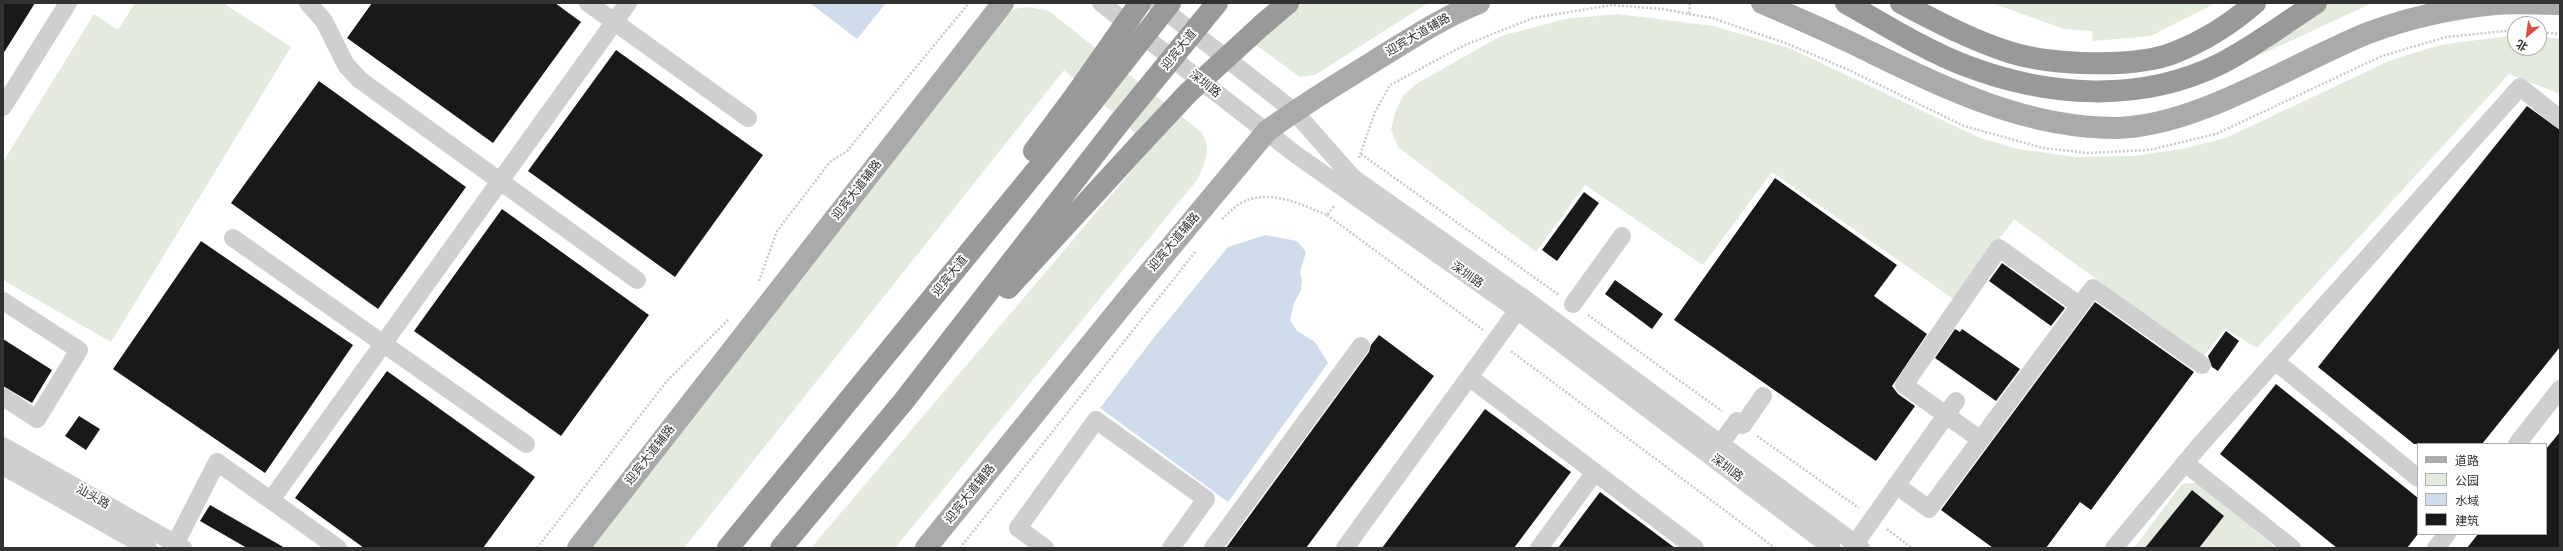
<!DOCTYPE html>
<html>
<head>
<meta charset="utf-8">
<style>
	body { margin:0 }
	#map { position:relative; width:2563px; height:551px; overflow:hidden; background:#fff; font-family:Cabin,"Noto Sans SC",sans-serif }
	canvas { display:block }
	.frame { position:absolute; inset:0; border:4px solid #323232; pointer-events:none }
	.legend { position:absolute; left:2417px; top:443px; width:130px; height:92px; box-sizing:border-box; background:#fff; border:1px solid #adadad; margin:0; padding:5px 7px; list-style:none; font-size:12px; color:#323232 }
	.legend li { display:flex; align-items:center; gap:8px; height:20px }
	.legend b { width:20px; border:1px solid #adadad }
	.north { position:absolute; left:2507px; top:16px; width:40px; height:40px; box-sizing:border-box; background:#fff; border:1px solid #adadad; border-radius:50%; rotate:209deg; font-size:11px; font-weight:700; line-height:16px; text-align:center; color:#323232 }
	.north::after { content:''; display:block; margin:auto; width:14px; height:18px; background:#db4e42; clip-path:polygon(50% 0,100% 100%,50% 72%,0 100%) }
</style>
</head>
<body>
<div id="map">
<canvas width="2563" height="551"></canvas>
<div class="frame"></div>
<ul class="legend">
<li><b style="height:5px;background:#aaa"></b>道路</li>
<li><b style="height:11px;background:#e3eade"></b>公园</li>
<li><b style="height:11px;background:#cfdceb"></b>水域</li>
<li><b style="height:11px;background:#191919"></b>建筑</li>
</ul>
<div class="north">北</div>
</div>
<script>
const ctx = document.querySelector('canvas').getContext('2d');
ctx.lineJoin = 'round';
function fill(path, color) { ctx.fillStyle = color; ctx.fill(path, 'evenodd'); }
function stroke(path, color, width, dash) { ctx.strokeStyle = color; ctx.lineWidth = width; ctx.lineCap = dash ? 'butt' : 'round'; ctx.setLineDash(dash || []); ctx.stroke(path); }
function write(font, color, halo, rows, align = 'center') {
  ctx.font = font + ' Cabin,"Noto Sans SC",sans-serif'; ctx.lineWidth = 4; ctx.setLineDash([]); ctx.textBaseline = 'middle'; ctx.strokeStyle = halo; ctx.fillStyle = color; for (const [text, x, y, turn = 0] of rows) {
    ctx.save(); ctx.translate(x, y); ctx.rotate((+turn || 0) * Math.PI / 180); ctx.textAlign = isNaN(turn) ? turn : align; if (halo) ctx.strokeText(text, 0, 0); ctx.fillText(text, 0, 0); ctx.restore();
  }
}
const green = new Path2D(`
	M 135,3 L 223,3 L 291,47 L 111,342 L 3,280 L 3,162 L 94,14 L 118,30 Z
	M 1298,3 L 1428,3 L 1315,75 L 1300,77 L 1252,42 Z
	M 1992,3 L 2216,3 L 2151,36 L 2093,41 L 2092,31 L 2064,29 Z
	M 2323,3 L 2372,3 L 2213,77 Z
	M 1028,7 L 1049,11 L 1201,132 C 1213,147 1204,165 1197,180 L 895,548 L 811,548 L 1152,147 L 1064,70 L 684,548 L 590,548 L 1002,18 L 1014,9 Z
	M 1617,14 L 1713,26 L 1789,48 L 1980,138 L 2018,149 L 2076,157 L 2133,156 L 2183,149 L 2228,137 L 2391,60 L 2440,45 L 2515,35 L 2515,48 L 2539,48 L 2539,36 L 2560,39 L 2560,94 L 2509,74 L 2257,348 L 2225,329 L 2203,357 L 2014,219 L 1955,300 L 1772,172 L 1703,265 L 1585,185 L 1536,252 L 1398,147 L 1391,129 L 1396,110 L 1404,95 L 1416,84 L 1501,36 L 1565,19 Z
	M 2189,483 L 2197,483 L 2276,548 L 2134,548 L 2182,484 Z`);
const water = new Path2D(`
	M 810,3 L 886,3 L 857,39 Z
	M 1265,235 L 1297,241 L 1306,252 L 1300,272 L 1302,280 L 1301,290 L 1294,303 L 1290,320 L 1297,331 L 1315,342 L 1328,363 L 1228,502 L 1100,408 L 1152,340 L 1228,247 Z`);
const building = new Path2D(`
	M 3,3 L 35,3 L 3,54 Z
	M 372,3 L 555,3 L 581,22 L 493,143 L 347,38 Z
	M 616,50 L 763,155 L 675,277 L 528,171 Z
	M 319,81 L 466,187 L 378,309 L 231,203 Z
	M 2527,106 L 2560,130 L 2560,347 L 2482,444 L 2414,444 L 2318,367 Z
	M 1775,178 L 1897,265 L 1874,296 L 1927,334 L 1892,386 L 1898,394 L 1915,406 L 1876,461 L 1674,320 Z
	M 1584,192 L 1599,203 L 1557,261 L 1542,250 Z
	M 502,209 L 649,315 L 561,436 L 414,331 Z
	M 201,241 L 353,345 L 265,473 L 113,369 Z
	M 2002,263 L 2065,308 L 2051,326 L 1989,281 Z
	M 1615,280 L 1663,314 L 1652,329 L 1605,294 Z
	M 2095,302 L 2194,372 L 2091,510 L 2080,502 L 2046,548 L 1993,548 L 1941,510 Z
	M 1955,329 L 1960,332 L 1962,329 L 2020,369 L 1996,401 L 1935,358 Z
	M 2226,331 L 2239,341 L 2218,371 L 2212,367 L 2208,356 Z
	M 1379,335 L 1434,376 L 1306,548 L 1226,548 L 1369,352 L 1371,345 Z
	M 3,339 L 52,370 L 32,403 L 3,386 Z
	M 387,371 L 535,477 L 483,548 L 364,548 L 295,498 Z
	M 2276,384 L 2418,498 L 2418,534 L 2407,548 L 2337,548 L 2220,454 Z
	M 1485,409 L 1571,472 L 1514,548 L 1382,548 Z
	M 79,416 L 100,429 L 86,450 L 65,436 Z
	M 2560,432 L 2560,548 L 2467,548 L 2478,534 L 2546,534 L 2546,449 Z
	M 2192,490 L 2224,516 L 2199,548 L 2145,548 Z
	M 1600,492 L 1675,548 L 1558,548 Z
	M 210,505 L 285,548 L 247,548 L 200,521 Z`);
const path = new Path2D(`
	M 1689,14 L 1712,18 L 1788,44 L 1851,71 L 1964,126 L 2043,148 L 2088,153 L 2149,150 L 2216,134 L 2382,56 L 2446,37 L 2515,30
	M 2539,32 L 2560,34
	M 1361,154 L 1559,295
	M 1359,158 L 1375,112 L 1390,85 L 1465,45 L 1533,18 L 1612,5 L 1663,9 L 1689,14 L 1690,3
	M 1327,215 L 1483,330
	M 1222,219 C 1228,214 1234,207 1241,203 C 1269,188 1300,204 1327,215 L 1335,205
	M 759,281 L 777,231 L 830,162 L 847,151 L 969,3
	M 1588,315 L 1722,411
	M 1511,351 L 1775,548
	M 1757,436 L 1859,508
	M 1887,529 L 1912,548
	M 537,548 L 667,381 L 729,319
	M 960,548 L 1196,251`);
const minor = new Path2D(`
	M 308,3 L 324,21 L 346,65 L 360,80 L 637,280
	M 588,3 L 748,118
	M 1101,3 L 1295,154 L 1517,310 L 1832,548
	M 1155,3 L 1294,111 L 1352,177 L 1525,299 L 1861,548
	M 3,107 L 68,3
	M 233,238 L 526,444
	M 3,301 L 79,350 L 37,419 L 3,397
	M 1573,304 L 1622,236
	M 2275,361 L 2418,478
	M 1469,377 L 1695,548
	M 1743,425 L 1763,396
	M 1981,440 L 1904,385 L 1999,248 L 2079,305
	M 2517,444 L 2560,389
	M 3,446 L 183,548
	M 1714,453 L 1737,421
	M 2185,463 L 2292,548
	M 3,466 L 148,548
	M 1896,485 L 1929,509 L 2093,288 L 2202,365
	M 271,500 L 628,3
	M 173,548 L 217,462 L 338,548
	M 1045,548 L 1018,528 L 1096,420 L 1206,499 L 1171,548
	M 1213,548 L 1361,346
	M 1345,548 L 1525,300
	M 1539,548 L 1595,472
	M 1852,548 L 1956,401
	M 2114,548 L 2200,445 L 2520,87 L 2560,119
	M 2436,548 L 2447,534`);
const major = new Path2D(`
	M 1762,3 C 1797,18 1832,33 1866,50 C 1945,88 2025,128 2115,128 C 2197,127 2293,63 2368,33 C 2408,18 2453,8 2496,4 C 2517,2 2539,4 2560,4
	M 578,548 L 1003,3
	M 926,548 L 1129,297 L 1267,131 C 1302,105 1339,83 1376,60 C 1409,40 1443,17 1479,3`);
const highway = new Path2D(`
	M 1846,3 C 1884,24 1923,49 1964,65 C 2047,97 2140,104 2222,63 C 2255,46 2285,23 2316,3
	M 1901,3 C 1936,21 1971,40 2009,52 C 2050,65 2135,69 2176,52 C 2206,40 2231,24 2255,3
	M 1262,25 L 1288,3
	M 1034,151 L 1077,93
	M 1008,288 L 1143,141
	M 728,548 L 1093,101
	M 781,548 L 903,402 L 1119,123`);
const highwayBridge = new Path2D(`
	M 1077,93 L 1140,3
	M 1093,101 L 1170,3
	M 1119,123 L 1217,3
	M 1143,141 L 1188,93 L 1262,25`);
const streetNames = [
	["迎宾大道辅路",1418,35,-30],
	["迎宾大道",1179,50,-51],
	["深圳路",1205,84,38],
	["迎宾大道辅路",857,190,-52],
	["迎宾大道辅路",1174,242,-50],
	["深圳路",1467,275,35],
	["迎宾大道",950,276,-51],
	["迎宾大道辅路",650,455,-52],
	["深圳路",1727,468,37],
	["迎宾大道辅路",970,494,-51],
	["汕头路",93,497,29]
];
fill(green, '#e3eade');
fill(water, '#cfdceb');
fill(building, '#191919');
stroke(path, '#c9c9c9', 2.5, [2, 2]);
stroke(minor, '#cfcfcf', 18);
stroke(major, '#aaa', 22);
stroke(highway, '#999', 22);
stroke(highwayBridge, '#999', 22);
write('12px', '#323232', '#fff', streetNames);
</script>
</body>
</html>
